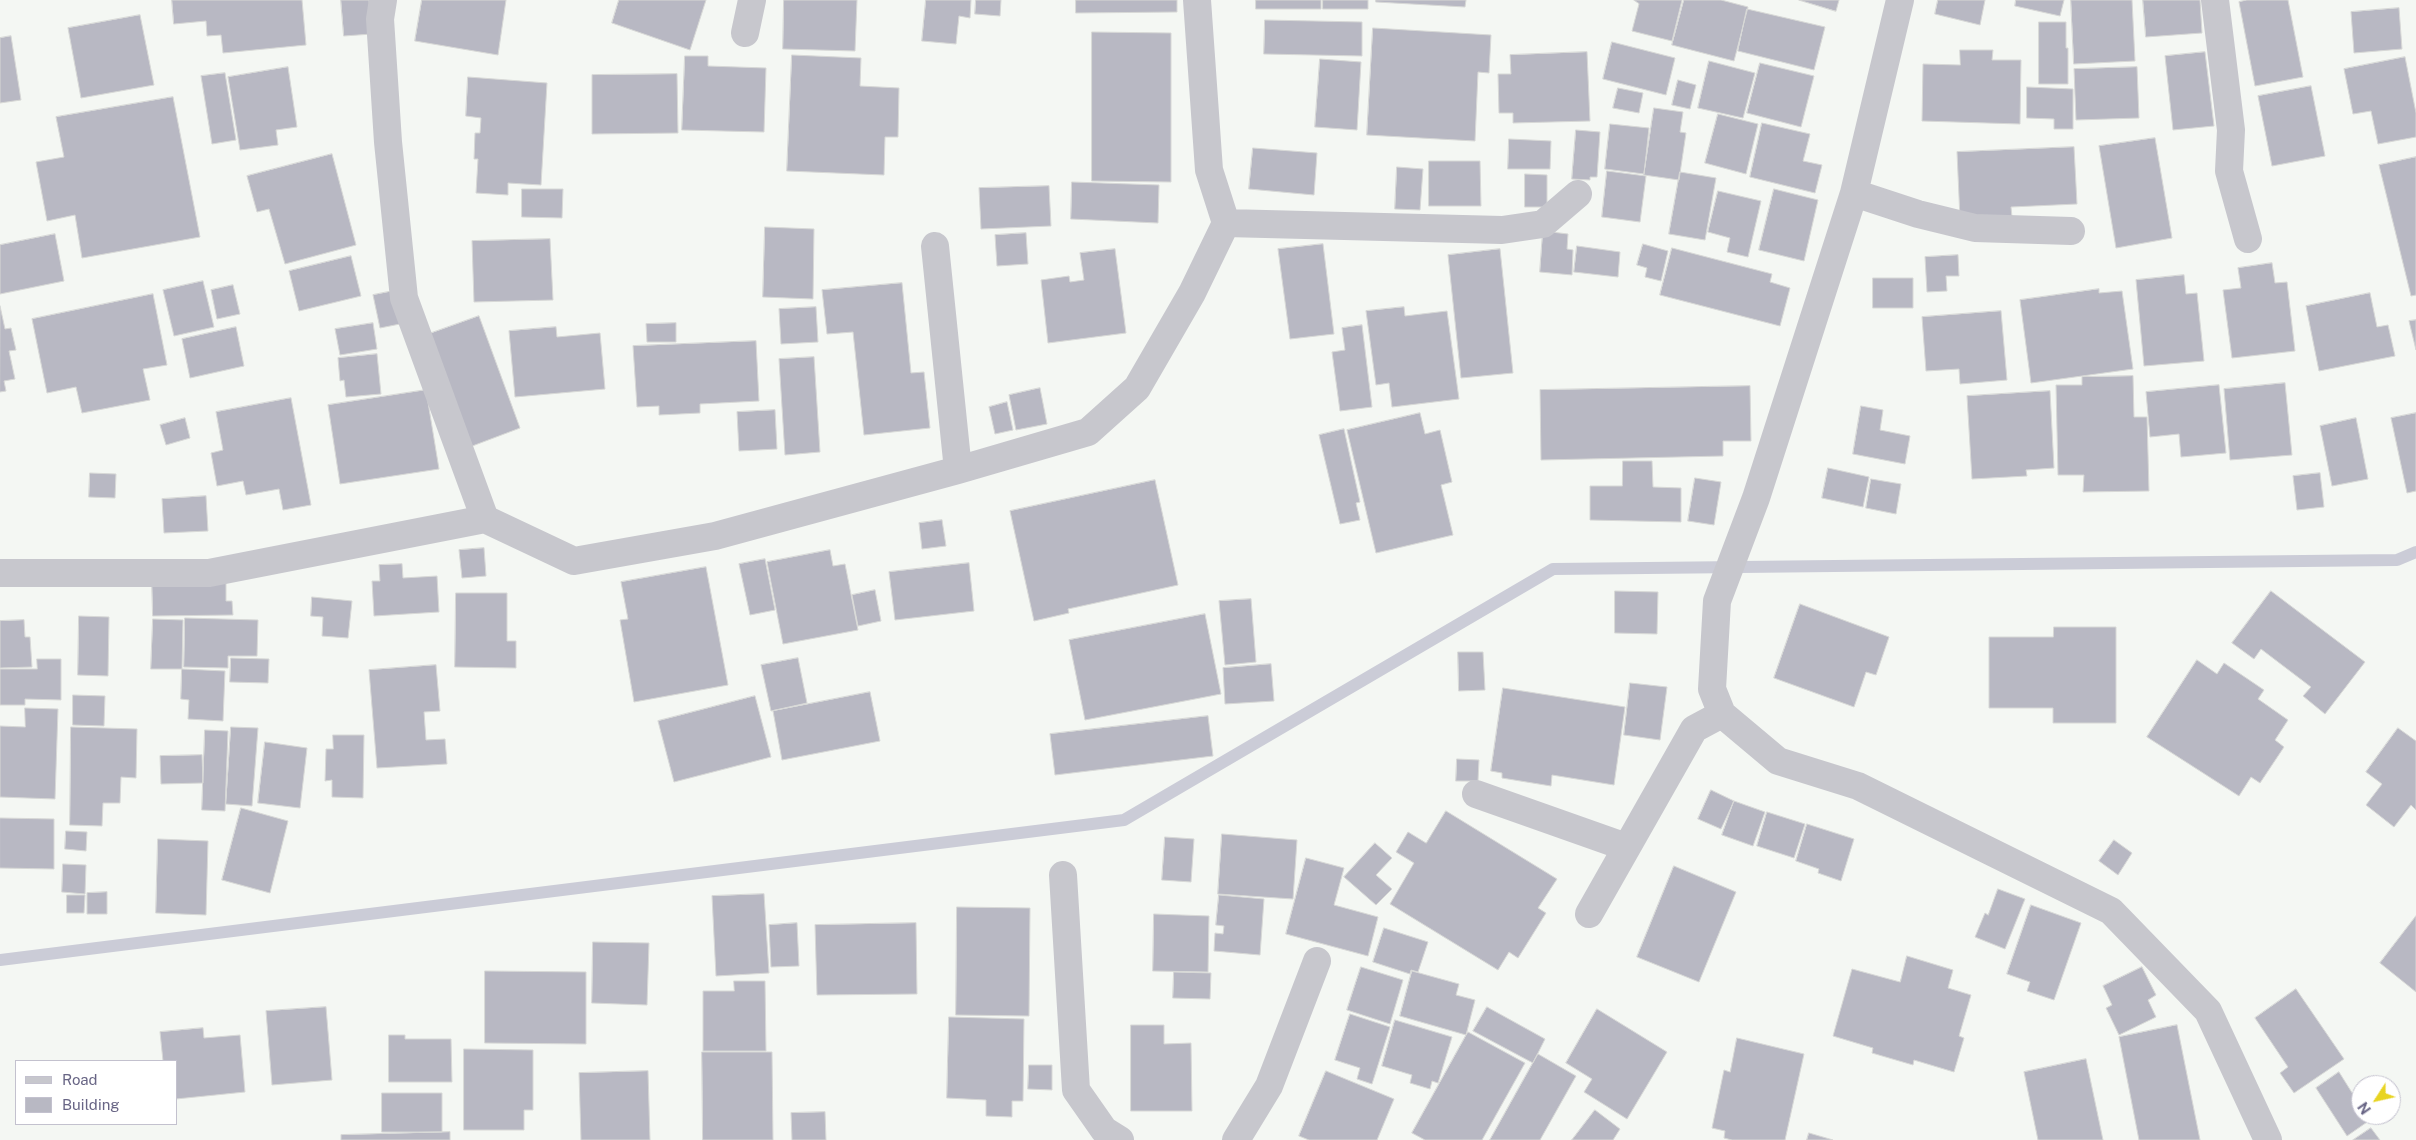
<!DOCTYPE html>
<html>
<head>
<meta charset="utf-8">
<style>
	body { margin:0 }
	#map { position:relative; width:2416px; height:1140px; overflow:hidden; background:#f4f7f3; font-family:"Public Sans",sans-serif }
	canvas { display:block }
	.legend { position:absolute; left:15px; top:1060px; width:162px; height:65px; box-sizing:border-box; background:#fff; border:1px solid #c3c1ce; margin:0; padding:6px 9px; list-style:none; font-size:15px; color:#686585 }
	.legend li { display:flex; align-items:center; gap:10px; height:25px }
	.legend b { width:25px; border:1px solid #c3c1ce }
	.north { position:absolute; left:2351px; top:1075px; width:50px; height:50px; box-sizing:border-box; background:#fff; border:1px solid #c3c1ce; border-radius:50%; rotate:235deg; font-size:14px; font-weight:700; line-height:20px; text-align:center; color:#686585 }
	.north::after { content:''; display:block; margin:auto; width:18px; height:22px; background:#e8d422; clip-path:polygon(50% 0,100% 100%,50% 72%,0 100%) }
</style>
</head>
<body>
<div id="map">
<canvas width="2416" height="1140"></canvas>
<ul class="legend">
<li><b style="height:6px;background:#c7c7cd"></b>Road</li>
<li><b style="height:14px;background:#b8b8c3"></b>Building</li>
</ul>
<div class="north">N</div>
</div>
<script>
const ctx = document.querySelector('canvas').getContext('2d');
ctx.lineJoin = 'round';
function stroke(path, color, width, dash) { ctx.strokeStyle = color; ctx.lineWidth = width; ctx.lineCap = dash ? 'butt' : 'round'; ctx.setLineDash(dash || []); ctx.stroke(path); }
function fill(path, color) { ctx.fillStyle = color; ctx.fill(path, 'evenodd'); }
const stream = new Path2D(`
	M 0,960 L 1124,820 L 1553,569 L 2397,560 L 2416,552`);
const building = new Path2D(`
	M 172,0 L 302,0 L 306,45 L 223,53 L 221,35 L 207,36 L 206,21 L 174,24 Z
	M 341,0 L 369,0 L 372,34 L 344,36 Z
	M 422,0 L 506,0 L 498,55 L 415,41 Z
	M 619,0 L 706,0 L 690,50 L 612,23 Z
	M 784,0 L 857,0 L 855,51 L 783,49 Z
	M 926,0 L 971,0 L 970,18 L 959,16 L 956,44 L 922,41 Z
	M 976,0 L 1001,0 L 1000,16 L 975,14 Z
	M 1076,0 L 1177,0 L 1177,12 L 1076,13 Z
	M 1256,0 L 1321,0 L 1321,9 L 1256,9 Z
	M 1323,0 L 1368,0 L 1368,9 L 1323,9 Z
	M 1376,0 L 1466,0 L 1465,7 L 1376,2 Z
	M 1634,0 L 1682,0 L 1672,41 L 1632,31 L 1639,4 Z
	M 1684,0 L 1721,0 L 1748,7 L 1734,61 L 1672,45 Z
	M 1799,0 L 1839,0 L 1836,11 Z
	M 1938,0 L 1985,0 L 1980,25 L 1935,14 Z
	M 2016,0 L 2064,0 L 2060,16 L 2015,6 Z
	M 2071,0 L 2132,0 L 2135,61 L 2074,64 Z
	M 2143,0 L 2200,0 L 2202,33 L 2146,37 Z
	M 2247,0 L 2288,0 L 2303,77 L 2255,86 L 2239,2 Z
	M 2399,8 L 2402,49 L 2354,53 L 2351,12 Z
	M 1747,9 L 1825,27 L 1814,70 L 1738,51 Z
	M 140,15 L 154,85 L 81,98 L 68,28 Z
	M 1265,20 L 1362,22 L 1362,56 L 1264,54 Z
	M 2039,22 L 2066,22 L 2066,48 L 2068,48 L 2068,84 L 2039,84 Z
	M 1373,28 L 1491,35 L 1489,73 L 1478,72 L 1475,141 L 1367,135 Z
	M 1092,32 L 1171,33 L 1171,182 L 1092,181 Z
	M 11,36 L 21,100 L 0,103 L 0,38 Z
	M 1612,42 L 1675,58 L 1666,95 L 1603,79 Z
	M 1960,50 L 1993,50 L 1992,60 L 2021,60 L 2020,124 L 1922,121 L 1923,64 L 1960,65 Z
	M 1587,52 L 1590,121 L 1513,123 L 1513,113 L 1499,113 L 1498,74 L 1511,74 L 1510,55 Z
	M 2205,52 L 2214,126 L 2173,130 L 2165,56 Z
	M 792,55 L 861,58 L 860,86 L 899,88 L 898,137 L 885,137 L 884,175 L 787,171 Z
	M 685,56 L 708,56 L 708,66 L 766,68 L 764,132 L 682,130 Z
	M 2405,57 L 2416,113 L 2416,137 L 2378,144 L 2371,111 L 2353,114 L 2344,69 Z
	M 1320,59 L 1361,62 L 1357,130 L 1315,127 Z
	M 1709,61 L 1755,73 L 1743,118 L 1698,108 Z
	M 1760,63 L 1814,76 L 1801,127 L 1747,113 Z
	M 288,67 L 297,127 L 276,130 L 278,145 L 240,150 L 228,77 Z
	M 2137,67 L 2139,118 L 2076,120 L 2074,69 Z
	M 225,73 L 236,140 L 212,144 L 201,76 Z
	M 677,74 L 678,133 L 592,134 L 592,75 Z
	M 468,77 L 547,83 L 541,185 L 508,183 L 508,195 L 476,193 L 478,159 L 474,159 L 475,133 L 480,133 L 481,118 L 466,116 Z
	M 1678,80 L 1696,85 L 1690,109 L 1672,105 Z
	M 2311,86 L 2325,156 L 2272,166 L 2258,96 Z
	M 2027,87 L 2073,89 L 2073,129 L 2054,129 L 2054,119 L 2027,118 Z
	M 1618,88 L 1643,93 L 1639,113 L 1613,108 Z
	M 173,97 L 200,237 L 82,258 L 75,215 L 47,221 L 36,162 L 64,157 L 56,117 Z
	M 1654,108 L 1683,112 L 1680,132 L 1686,133 L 1679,180 L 1644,175 Z
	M 1718,114 L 1758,124 L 1746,174 L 1705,163 Z
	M 1762,123 L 1810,134 L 1803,161 L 1822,165 L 1815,193 L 1750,177 Z
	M 1610,124 L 1649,128 L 1644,174 L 1605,169 Z
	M 1576,130 L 1600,132 L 1597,177 L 1590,177 L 1590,180 L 1572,179 Z
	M 2155,138 L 2172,238 L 2116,248 L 2099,146 Z
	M 1509,139 L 1551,141 L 1550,169 L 1508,169 Z
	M 2074,147 L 2077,204 L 2011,207 L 2012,217 L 1960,219 L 1957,152 Z
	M 1253,148 L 1317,153 L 1314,195 L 1249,189 Z
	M 332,154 L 356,245 L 285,264 L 269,209 L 257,212 L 247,176 Z
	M 2416,157 L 2416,295 L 2411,296 L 2379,165 Z
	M 1429,161 L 1480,161 L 1481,206 L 1429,206 Z
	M 1397,167 L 1423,169 L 1420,210 L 1395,209 Z
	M 1607,171 L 1646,176 L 1640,222 L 1602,217 Z
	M 1680,172 L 1716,178 L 1705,240 L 1669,234 Z
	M 1525,174 L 1547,175 L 1547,207 L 1525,207 Z
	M 1072,182 L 1159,185 L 1158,223 L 1071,219 Z
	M 1049,186 L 1051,226 L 981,229 L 979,188 Z
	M 522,189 L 563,189 L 562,218 L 522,217 Z
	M 1774,189 L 1818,200 L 1804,261 L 1759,250 Z
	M 1718,191 L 1761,201 L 1748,257 L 1727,252 L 1730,238 L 1708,232 Z
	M 765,227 L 814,229 L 813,299 L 763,297 Z
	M 1543,231 L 1568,234 L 1567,249 L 1573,250 L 1572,275 L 1540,272 Z
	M 1026,233 L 1028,264 L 997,266 L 995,235 Z
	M 55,234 L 64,281 L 0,294 L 0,245 Z
	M 550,239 L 553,300 L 474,302 L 472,241 Z
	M 1323,244 L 1334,334 L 1290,339 L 1278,249 Z
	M 1643,244 L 1668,251 L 1661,281 L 1645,277 L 1647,268 L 1637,265 Z
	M 1577,246 L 1620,252 L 1618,277 L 1574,272 Z
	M 1672,248 L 1772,274 L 1770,282 L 1790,288 L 1780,326 L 1660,295 Z
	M 1115,249 L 1126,333 L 1048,343 L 1041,280 L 1069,276 L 1070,282 L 1084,280 L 1080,253 Z
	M 1500,249 L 1513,373 L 1461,378 L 1448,255 Z
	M 1958,255 L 1959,276 L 1946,276 L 1947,291 L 1927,292 L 1925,257 Z
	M 351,256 L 361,296 L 299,311 L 289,271 Z
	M 2272,263 L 2275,283 L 2287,282 L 2295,351 L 2232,358 L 2223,290 L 2241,288 L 2238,268 Z
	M 2184,275 L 2186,294 L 2197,293 L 2204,361 L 2144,366 L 2136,280 Z
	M 1873,278 L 1913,278 L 1913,308 L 1873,308 Z
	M 203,281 L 214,327 L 174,336 L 163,290 Z
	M 902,283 L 911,373 L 924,372 L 930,428 L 864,435 L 853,332 L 827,334 L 822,290 Z
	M 233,285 L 240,314 L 217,319 L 211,290 Z
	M 2099,289 L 2099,293 L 2122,291 L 2133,369 L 2031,383 L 2020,300 Z
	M 393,291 L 400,324 L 380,328 L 373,295 Z
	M 2370,293 L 2377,327 L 2388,325 L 2395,356 L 2319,371 L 2306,306 Z
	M 153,294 L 167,365 L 143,369 L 150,400 L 82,413 L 76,387 L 47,393 L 32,319 Z
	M 0,306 L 5,329 L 11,328 L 16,350 L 9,351 L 15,379 L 4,381 L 6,391 L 0,392 Z
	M 816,307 L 818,342 L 781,344 L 779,309 Z
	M 1404,307 L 1405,316 L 1447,311 L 1459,399 L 1392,407 L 1389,383 L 1376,385 L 1366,311 Z
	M 2001,311 L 2007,380 L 1960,384 L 1959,369 L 1926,371 L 1922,317 Z
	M 479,316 L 520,428 L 467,448 L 426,335 Z
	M 2416,320 L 2416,350 L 2409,321 Z
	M 373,323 L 377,349 L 340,355 L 335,329 Z
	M 676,323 L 676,342 L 647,342 L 646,324 Z
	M 1362,325 L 1372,407 L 1340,411 L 1332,352 L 1345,350 L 1342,328 Z
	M 236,327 L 244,366 L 190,378 L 182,339 Z
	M 556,327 L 557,337 L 600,333 L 605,389 L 515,397 L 509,331 Z
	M 756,341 L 759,401 L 700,404 L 700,413 L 659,415 L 659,406 L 637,407 L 633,346 Z
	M 377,354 L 381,394 L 346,397 L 344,380 L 340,381 L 338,358 Z
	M 814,357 L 820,452 L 785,455 L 779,359 Z
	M 2133,376 L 2134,417 L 2147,417 L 2149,491 L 2083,492 L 2084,475 L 2058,475 L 2056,385 L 2082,385 L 2082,377 Z
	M 2285,383 L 2292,455 L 2230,460 L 2224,389 Z
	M 2219,385 L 2226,453 L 2181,457 L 2179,434 L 2150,437 L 2146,392 Z
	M 1750,386 L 1751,441 L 1723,441 L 1723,456 L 1541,460 L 1540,390 Z
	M 1040,388 L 1047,424 L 1016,430 L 1009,395 Z
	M 426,390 L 439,469 L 340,484 L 328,405 Z
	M 2050,391 L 2054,468 L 2026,470 L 2027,476 L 1972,479 L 1967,396 Z
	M 291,398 L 311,505 L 283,510 L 279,489 L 246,495 L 243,481 L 217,486 L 211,453 L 223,450 L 216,412 Z
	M 1007,402 L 1013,430 L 995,434 L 989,407 Z
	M 1861,406 L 1883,410 L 1880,430 L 1910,436 L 1905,464 L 1853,454 Z
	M 775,410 L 777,449 L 739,451 L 737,412 Z
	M 1420,413 L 1425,434 L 1440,430 L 1452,482 L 1441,485 L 1453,535 L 1376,553 L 1347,430 Z
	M 2416,413 L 2416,491 L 2407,493 L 2391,418 Z
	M 185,418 L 190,438 L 166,445 L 160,425 Z
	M 2356,418 L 2368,479 L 2332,486 L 2320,426 Z
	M 1344,429 L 1360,502 L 1356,503 L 1360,520 L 1340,524 L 1319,435 Z
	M 1623,461 L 1652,461 L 1653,487 L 1681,488 L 1681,522 L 1590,520 L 1590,486 L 1622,486 Z
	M 1828,468 L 1869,477 L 1863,507 L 1822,498 Z
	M 90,473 L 116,474 L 115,498 L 89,497 Z
	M 2320,473 L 2324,507 L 2297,510 L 2293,476 Z
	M 1695,478 L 1721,482 L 1714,525 L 1688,521 Z
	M 1871,479 L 1901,484 L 1896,514 L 1866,508 Z
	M 1155,480 L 1178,585 L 1068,609 L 1069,613 L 1034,621 L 1010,511 Z
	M 206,496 L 208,531 L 164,533 L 162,499 Z
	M 942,520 L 946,546 L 922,549 L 919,523 Z
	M 484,548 L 486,576 L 462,578 L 459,550 Z
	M 830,550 L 833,566 L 845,564 L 858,630 L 783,644 L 767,562 Z
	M 765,559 L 775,610 L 750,615 L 739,564 Z
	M 969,563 L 974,611 L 895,620 L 889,572 Z
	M 402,564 L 403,578 L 437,576 L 439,612 L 374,616 L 372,581 L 380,581 L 379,565 Z
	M 706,567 L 728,685 L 634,702 L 620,620 L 628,619 L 621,582 Z
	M 152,583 L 226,583 L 226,601 L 232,601 L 233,615 L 153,616 Z
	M 875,590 L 881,621 L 858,626 L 852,595 Z
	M 1615,591 L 1658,592 L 1657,634 L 1615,633 Z
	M 2271,591 L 2365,662 L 2325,714 L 2303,696 L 2311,687 L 2261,649 L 2254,659 L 2232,643 Z
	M 456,593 L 507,593 L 507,641 L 516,641 L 516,668 L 455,667 Z
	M 312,597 L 352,601 L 348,638 L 322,636 L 323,617 L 311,616 Z
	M 1251,599 L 1256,662 L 1225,665 L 1219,601 Z
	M 1800,604 L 1889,637 L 1876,675 L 1866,672 L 1854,707 L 1774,678 Z
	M 1205,614 L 1221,694 L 1085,720 L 1069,640 Z
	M 79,616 L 109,617 L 108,676 L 78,675 Z
	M 185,618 L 258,620 L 257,656 L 228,656 L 228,668 L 184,667 Z
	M 153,619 L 183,620 L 182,669 L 151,669 Z
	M 24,620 L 25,637 L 30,637 L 32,667 L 0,668 L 0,621 Z
	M 2054,627 L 2116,627 L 2116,723 L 2053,723 L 2053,708 L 1989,708 L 1989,637 L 2053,637 Z
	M 1458,652 L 1483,652 L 1485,690 L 1459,691 Z
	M 231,658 L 269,659 L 268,683 L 230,682 Z
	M 798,658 L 807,703 L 771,711 L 761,665 Z
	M 37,659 L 61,659 L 61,700 L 25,699 L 25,705 L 0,705 L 0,669 L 37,669 Z
	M 2197,660 L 2217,674 L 2224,663 L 2264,690 L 2258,699 L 2288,720 L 2275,740 L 2284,747 L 2260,783 L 2251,777 L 2239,796 L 2147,737 Z
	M 1271,664 L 1274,701 L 1225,704 L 1223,668 Z
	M 436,665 L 440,711 L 424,712 L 426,740 L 445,739 L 447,764 L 377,768 L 369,670 Z
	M 182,669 L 225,671 L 223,721 L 188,719 L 189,700 L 181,699 Z
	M 1630,683 L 1667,687 L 1660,740 L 1624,735 Z
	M 1503,688 L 1625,707 L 1614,785 L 1552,775 L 1551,786 L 1502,778 L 1502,773 L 1491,771 Z
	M 870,692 L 880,741 L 782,760 L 773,711 Z
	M 73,695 L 105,696 L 104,726 L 73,725 Z
	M 755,696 L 771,757 L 674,782 L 658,721 Z
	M 25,708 L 58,709 L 55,799 L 0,797 L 0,726 L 25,727 Z
	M 1208,716 L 1213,756 L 1055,775 L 1050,734 Z
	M 71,727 L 137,729 L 136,778 L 121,777 L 120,803 L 103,803 L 102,826 L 70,825 Z
	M 231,727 L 258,728 L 252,806 L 226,804 Z
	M 2398,728 L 2416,741 L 2416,810 L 2411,805 L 2394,827 L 2366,805 L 2382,784 L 2366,772 Z
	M 205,730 L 228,731 L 225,811 L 202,810 Z
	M 333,735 L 364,735 L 363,798 L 332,797 L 332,780 L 325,781 L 326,749 L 333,749 Z
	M 265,742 L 307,748 L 300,808 L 258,803 Z
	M 202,755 L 203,783 L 161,784 L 160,756 Z
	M 1457,759 L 1479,760 L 1478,781 L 1456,781 Z
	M 1711,790 L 1734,801 L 1721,829 L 1698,819 Z
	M 1734,801 L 1765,812 L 1753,846 L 1722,835 Z
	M 241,808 L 288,821 L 270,893 L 222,880 Z
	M 1446,811 L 1557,879 L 1538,908 L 1546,913 L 1518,958 L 1509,952 L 1498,970 L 1390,904 L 1414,863 L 1396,852 L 1408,832 L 1426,843 Z
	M 1767,812 L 1805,824 L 1794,858 L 1757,846 Z
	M 0,818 L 54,819 L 54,869 L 0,868 Z
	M 1807,824 L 1854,839 L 1841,881 L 1818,873 L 1819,869 L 1796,861 Z
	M 66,831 L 87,832 L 86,851 L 65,849 Z
	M 1222,834 L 1297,840 L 1293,899 L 1218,894 Z
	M 1165,837 L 1194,839 L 1191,882 L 1162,880 Z
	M 158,839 L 208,841 L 206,915 L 156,913 Z
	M 2114,840 L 2132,853 L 2118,875 L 2099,861 Z
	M 1375,843 L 1392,858 L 1376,875 L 1392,889 L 1376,905 L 1344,877 Z
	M 1306,858 L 1344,868 L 1334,905 L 1378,917 L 1368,956 L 1286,934 Z
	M 63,864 L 86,865 L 85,894 L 62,892 Z
	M 1674,866 L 1736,892 L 1699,982 L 1637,957 Z
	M 1998,889 L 2025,899 L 2005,949 L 1975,937 L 1985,913 L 1988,915 Z
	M 107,892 L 107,914 L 87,914 L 87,893 Z
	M 764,894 L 769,973 L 716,976 L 712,896 Z
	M 67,895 L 85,895 L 84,913 L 67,913 Z
	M 1219,895 L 1264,899 L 1260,955 L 1214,951 L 1215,933 L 1223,934 L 1224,926 L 1216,925 Z
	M 2031,905 L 2081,923 L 2054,1000 L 2027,991 L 2030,982 L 2007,974 Z
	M 957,907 L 1030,908 L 1029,1016 L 956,1015 Z
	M 1154,914 L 1209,916 L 1208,972 L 1153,971 Z
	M 2416,916 L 2416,992 L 2380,963 Z
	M 797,923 L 799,966 L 771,967 L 769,925 Z
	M 916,923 L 917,994 L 817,995 L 815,925 Z
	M 1384,928 L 1428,942 L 1418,972 L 1411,970 L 1410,974 L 1373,962 Z
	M 593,942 L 649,943 L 647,1005 L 592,1003 Z
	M 1907,956 L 1953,970 L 1948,988 L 1971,995 L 1959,1036 L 1964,1038 L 1954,1072 L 1914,1060 L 1913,1065 L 1872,1053 L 1873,1048 L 1833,1036 L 1852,969 L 1900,982 Z
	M 1361,967 L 1403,980 L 1390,1024 L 1347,1010 Z
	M 2142,967 L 2156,995 L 2148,1000 L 2156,1017 L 2119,1035 L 2106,1008 L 2112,1005 L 2103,986 Z
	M 485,971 L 586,972 L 586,1044 L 485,1043 Z
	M 1412,971 L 1459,984 L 1456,995 L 1475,1000 L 1466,1035 L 1400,1016 Z
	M 1174,972 L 1211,973 L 1210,999 L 1173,998 Z
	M 734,981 L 765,981 L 766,1051 L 703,1051 L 703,991 L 734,991 Z
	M 2296,989 L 2344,1059 L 2294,1093 L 2280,1073 L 2288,1067 L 2255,1018 Z
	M 326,1007 L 332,1080 L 272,1085 L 266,1011 Z
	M 1487,1007 L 1545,1039 L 1533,1063 L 1473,1031 Z
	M 1597,1009 L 1667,1052 L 1627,1119 L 1584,1092 L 1592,1079 L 1566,1063 Z
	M 1350,1014 L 1390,1027 L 1372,1084 L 1357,1079 L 1360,1068 L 1335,1060 Z
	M 949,1017 L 1024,1019 L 1023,1101 L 1012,1101 L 1012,1117 L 986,1116 L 986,1100 L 947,1098 Z
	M 1395,1020 L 1452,1037 L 1438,1083 L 1432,1081 L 1430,1089 L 1410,1083 L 1412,1075 L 1382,1066 Z
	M 1131,1025 L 1164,1025 L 1164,1044 L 1191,1043 L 1192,1111 L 1131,1111 Z
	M 2177,1025 L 2200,1140 L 2139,1140 L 2119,1037 Z
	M 203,1028 L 204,1038 L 240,1035 L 245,1092 L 176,1099 L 176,1061 L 163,1061 L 160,1032 Z
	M 1468,1032 L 1525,1063 L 1482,1140 L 1425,1140 L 1412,1133 Z
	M 389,1035 L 405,1035 L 405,1039 L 451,1039 L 452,1082 L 389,1082 Z
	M 1737,1038 L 1804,1054 L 1785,1140 L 1732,1140 L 1724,1138 L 1725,1131 L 1712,1128 L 1724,1070 L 1730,1072 Z
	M 464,1049 L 533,1050 L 533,1110 L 524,1110 L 524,1130 L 464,1130 Z
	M 702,1052 L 772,1052 L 773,1140 L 703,1140 Z
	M 1538,1054 L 1576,1076 L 1540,1140 L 1490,1140 Z
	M 2086,1059 L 2103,1140 L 2038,1140 L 2024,1072 Z
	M 1029,1065 L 1052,1065 L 1052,1090 L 1028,1089 Z
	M 648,1071 L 650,1140 L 581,1140 L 579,1073 Z
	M 1326,1071 L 1394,1099 L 1377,1140 L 1309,1140 L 1299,1136 Z
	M 2339,1072 L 2361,1107 L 2361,1115 L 2367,1115 L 2370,1120 L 2347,1136 L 2316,1088 Z
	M 382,1093 L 442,1093 L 442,1132 L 382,1132 Z
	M 1595,1110 L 1620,1129 L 1613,1140 L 1572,1140 Z
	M 825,1112 L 826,1140 L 792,1140 L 791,1113 Z
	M 2371,1128 L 2380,1140 L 2353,1140 Z
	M 450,1132 L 450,1140 L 341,1140 L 341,1135 Z
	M 1809,1133 L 1833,1140 L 1807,1140 Z`);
const minor = new Path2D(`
	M 383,0 L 380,19 L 388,142 L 404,298 L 485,519
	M 1900,0 L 1854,193 L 1756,498 L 1717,601 L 1712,689 L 1722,714 L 1778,761 L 1858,786 L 2111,911 L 2208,1011 L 2268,1140
	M 2215,0 L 2231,130 L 2229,171 L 2248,239
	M 745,33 L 752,0
	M 1854,193 L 1918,214 L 1975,228 L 2071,231
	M 1226,223 L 1502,230 L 1543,224 L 1578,194
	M 935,246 L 958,470
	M 0,573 L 209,573 L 485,519 L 574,561 L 715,536 L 958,470 L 1088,432 L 1137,388 L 1192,293 L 1226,223 L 1209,170 L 1197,0
	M 1476,794 L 1626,847
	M 1063,875 L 1076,1090 L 1104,1130 L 1120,1140
	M 1589,914 L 1694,729 L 1722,714
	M 1236,1140 L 1269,1086 L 1317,961`);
stroke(stream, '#cbccd7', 12);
fill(building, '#b8b8c3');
stroke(building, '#d7d8d6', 1);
stroke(minor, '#c7c7cd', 28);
</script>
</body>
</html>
